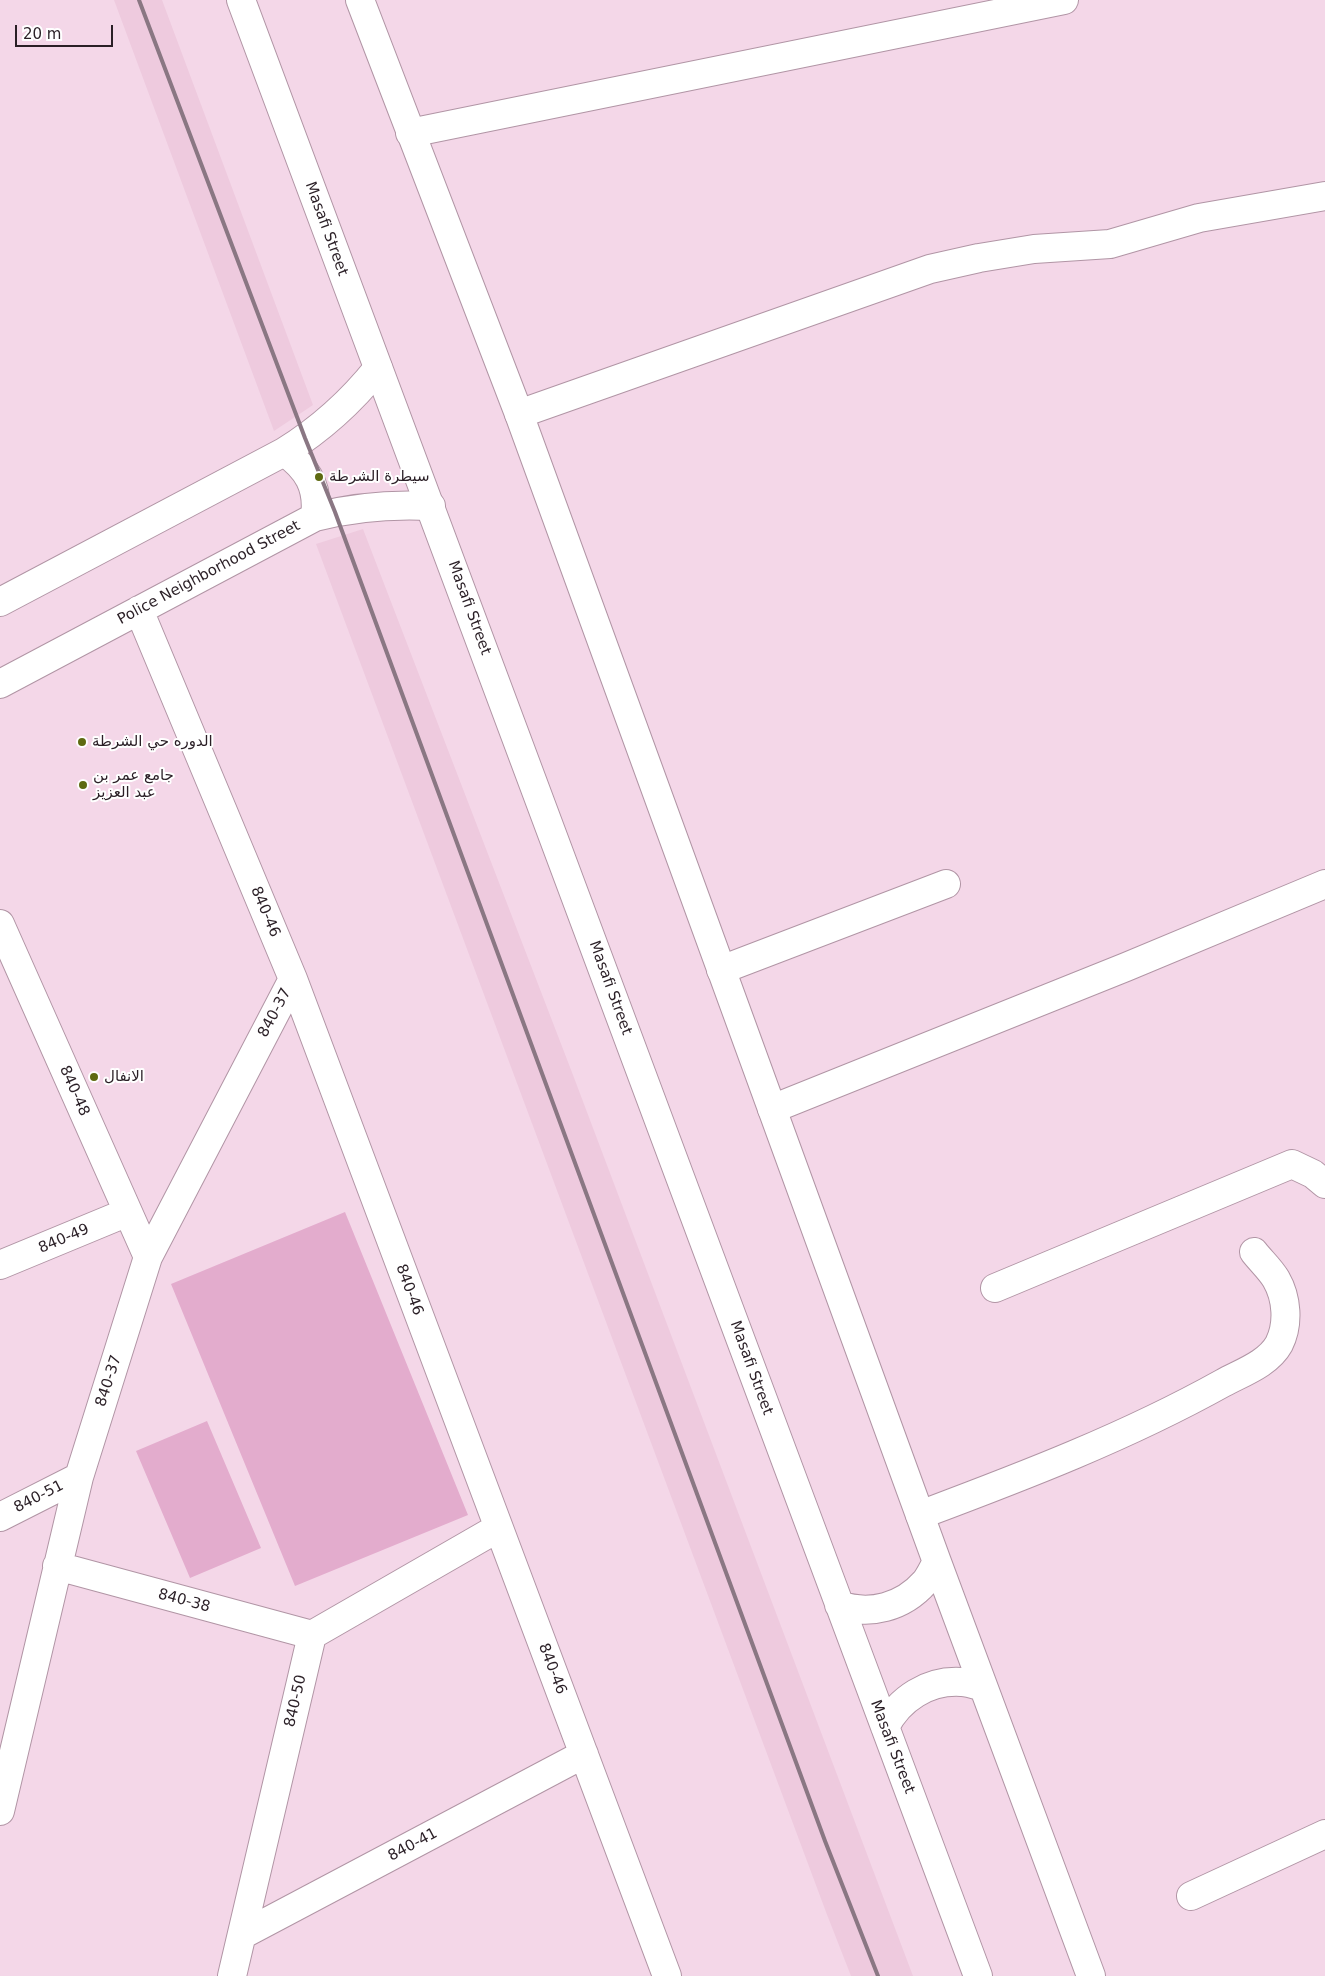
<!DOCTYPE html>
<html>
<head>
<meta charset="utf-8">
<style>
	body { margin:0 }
	#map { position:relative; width:1325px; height:1976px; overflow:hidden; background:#f4d7e8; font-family:"DejaVu Sans",sans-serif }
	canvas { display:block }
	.scale { position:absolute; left:15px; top:25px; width:98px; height:22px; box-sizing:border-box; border:2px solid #2a1f26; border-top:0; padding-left:6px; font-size:15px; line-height:18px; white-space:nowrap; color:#2a1f26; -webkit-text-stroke:4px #fff; paint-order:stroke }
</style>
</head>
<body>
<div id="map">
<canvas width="1325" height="1976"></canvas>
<div class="scale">20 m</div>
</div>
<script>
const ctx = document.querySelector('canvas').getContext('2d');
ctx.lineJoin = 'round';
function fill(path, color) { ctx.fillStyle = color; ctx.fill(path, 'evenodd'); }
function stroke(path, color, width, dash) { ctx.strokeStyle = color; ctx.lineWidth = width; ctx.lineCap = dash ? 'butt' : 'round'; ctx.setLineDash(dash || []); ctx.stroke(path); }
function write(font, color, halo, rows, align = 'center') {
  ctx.font = font + ' "DejaVu Sans",Cairo,sans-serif'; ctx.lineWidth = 4; ctx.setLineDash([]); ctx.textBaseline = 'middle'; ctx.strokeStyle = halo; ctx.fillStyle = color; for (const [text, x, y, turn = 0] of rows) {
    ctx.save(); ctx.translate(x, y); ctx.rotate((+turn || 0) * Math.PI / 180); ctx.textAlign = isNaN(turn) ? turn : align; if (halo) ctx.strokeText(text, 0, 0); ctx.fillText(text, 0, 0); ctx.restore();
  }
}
const built = new Path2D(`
	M 114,0 L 162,0 L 313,405 L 274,431 Z
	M 363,529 L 573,1075 L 913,1976 L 851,1976 L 826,1912 L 316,544 Z`);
const green = new Path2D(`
	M 345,1212 L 468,1515 L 295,1586 L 171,1284 Z
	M 207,1421 L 261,1548 L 190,1578 L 136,1451 Z`);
const minor = new Path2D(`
	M 410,133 L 1064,0
	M 519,414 L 930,269 L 979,258 L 1034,249 L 1110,244 L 1199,218 L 1325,196
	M 284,452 C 308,468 319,488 315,517
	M 0,602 L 284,452 C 321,429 351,402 378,368
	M 139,610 L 293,979 L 667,1976
	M 0,684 L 315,517 C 354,507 391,504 431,506
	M 0,924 L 148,1257
	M 721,970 L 946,884
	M 772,1109 L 1126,967 L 1325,884
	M 0,1265 L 128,1212
	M 995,1288 L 1292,1164 L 1313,1174 L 1325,1184
	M 920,1515 C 1024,1476 1126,1437 1223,1383 C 1241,1373 1268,1364 1279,1344 C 1289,1324 1287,1298 1276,1279 C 1270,1269 1261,1261 1254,1252
	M 0,1517 L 79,1477
	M 57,1566 L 312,1635
	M 0,1811 L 79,1477 L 148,1257 L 293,979
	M 1191,1896 L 1325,1834
	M 242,1935 L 584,1754
	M 232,1976 L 312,1635 L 498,1528`);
const major = new Path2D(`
	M 241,0 L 978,1976
	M 360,0 L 519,414 L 937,1562 L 1091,1976
	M 839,1605 C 870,1616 903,1607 925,1582 C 930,1576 933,1568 937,1562
	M 885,1727 C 899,1699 928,1680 961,1682 C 968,1682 976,1685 983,1687`);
const rail = new Path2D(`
	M 139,0 L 305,438 L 335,512 L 825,1841 L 878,1976`);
const markers = [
	[319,477,5,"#5e6a11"],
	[82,742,5,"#5e6a11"],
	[83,785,5,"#5e6a11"],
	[94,1077,5,"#5e6a11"]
];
const streetNames = [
	["Masafi Street",326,229,70],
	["Police Neighborhood Street",209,573,-28],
	["Masafi Street",469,608,70],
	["840-46",265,912,67],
	["Masafi Street",610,988,70],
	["840-37",275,1013,-62],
	["840-48",74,1091,66],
	["840-49",64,1239,-23],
	["840-46",409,1290,70],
	["Masafi Street",751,1368,70],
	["840-37",109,1381,-72],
	["840-51",39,1497,-27],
	["840-38",184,1601,15],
	["840-46",552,1669,69],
	["840-50",296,1701,-77],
	["Masafi Street",892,1747,69],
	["840-41",413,1845,-28]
];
const poiNames = [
	["سيطرة الشرطة",329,477],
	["الدوره حي الشرطة",92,742],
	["جامع عمر بن",93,776],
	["عبد العزيز",93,793],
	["الانفال",104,1077]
];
fill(built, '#eecade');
fill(green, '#e3accd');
stroke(minor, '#b195a5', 30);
stroke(major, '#b195a5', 30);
stroke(minor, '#fff', 28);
stroke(major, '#fff', 28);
stroke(rail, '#8a7783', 4);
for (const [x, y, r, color] of markers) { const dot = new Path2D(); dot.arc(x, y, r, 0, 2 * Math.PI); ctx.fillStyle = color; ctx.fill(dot); stroke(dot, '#fff', 2); }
write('15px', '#2a1f26', '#fff', streetNames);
write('15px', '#2a1f26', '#fff', poiNames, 'left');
</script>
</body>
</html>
